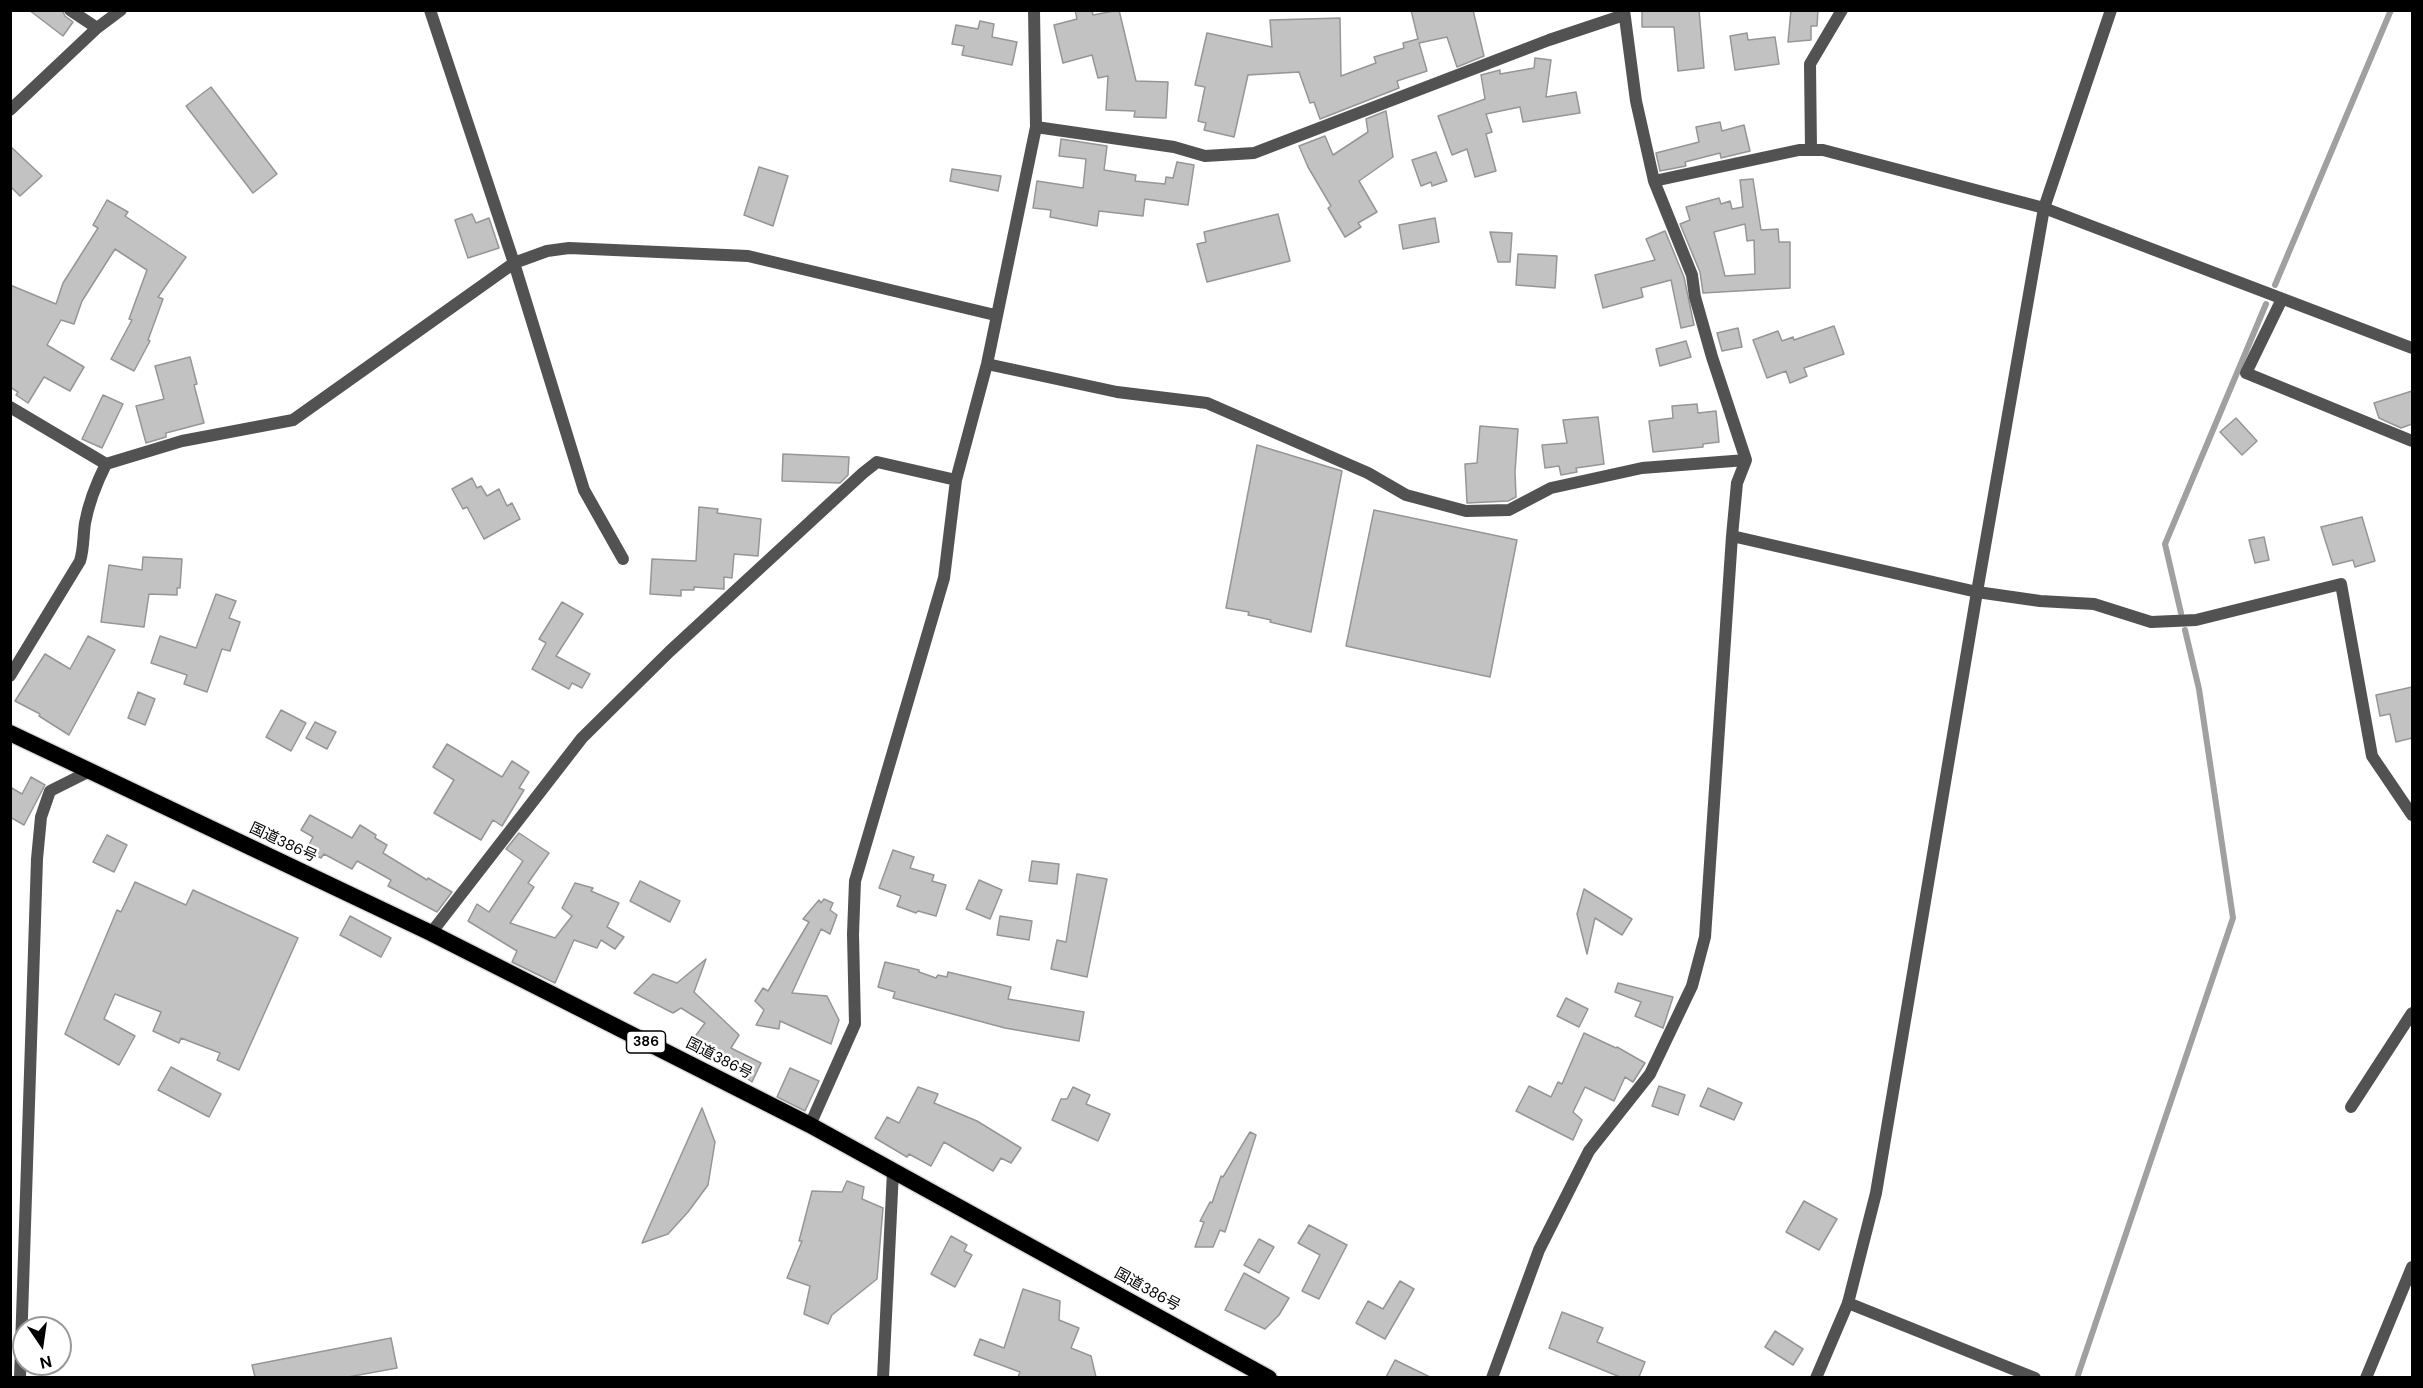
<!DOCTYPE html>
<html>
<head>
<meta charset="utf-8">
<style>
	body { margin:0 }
	#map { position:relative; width:2423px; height:1388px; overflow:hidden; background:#fff; font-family:"DM Sans",sans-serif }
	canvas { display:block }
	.frame { position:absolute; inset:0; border:12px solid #000; pointer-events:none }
	.north { position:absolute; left:12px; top:1316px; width:60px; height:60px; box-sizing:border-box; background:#fff; border:2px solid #999; border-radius:50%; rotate:167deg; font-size:16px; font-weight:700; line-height:24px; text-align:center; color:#000 }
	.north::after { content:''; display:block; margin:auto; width:21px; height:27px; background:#000; clip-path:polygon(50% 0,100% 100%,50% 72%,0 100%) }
</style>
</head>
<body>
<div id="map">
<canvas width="2423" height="1388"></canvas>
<div class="frame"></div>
<div class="north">N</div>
</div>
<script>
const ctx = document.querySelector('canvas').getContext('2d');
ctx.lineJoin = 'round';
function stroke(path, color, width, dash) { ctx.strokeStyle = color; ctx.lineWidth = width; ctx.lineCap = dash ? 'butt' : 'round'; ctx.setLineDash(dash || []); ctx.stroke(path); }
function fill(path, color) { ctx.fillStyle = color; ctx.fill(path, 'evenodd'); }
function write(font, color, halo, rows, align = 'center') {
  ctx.font = font + ' "DM Sans","Noto Sans JP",sans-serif'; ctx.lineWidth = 5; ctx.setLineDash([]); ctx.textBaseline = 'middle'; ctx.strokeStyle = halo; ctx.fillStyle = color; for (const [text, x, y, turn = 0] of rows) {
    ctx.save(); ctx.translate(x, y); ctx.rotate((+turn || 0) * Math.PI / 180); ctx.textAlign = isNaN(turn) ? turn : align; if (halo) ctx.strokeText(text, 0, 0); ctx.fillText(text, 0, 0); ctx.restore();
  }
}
const stream = new Path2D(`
	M 2275,285 L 2391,10
	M 2181,613 L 2165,544 L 2266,304
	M 2077,1378 L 2233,918 L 2199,689 L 2185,630`);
const building = new Path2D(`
	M 29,10 L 62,10 L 65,16 L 73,22 L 63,36 Z
	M 1075,10 L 1092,10 L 1093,15 L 1119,10 L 1136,81 L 1168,82 L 1166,118 L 1134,117 L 1135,111 L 1106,110 L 1108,76 L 1098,78 L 1092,55 L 1063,63 L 1054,25 L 1077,19 Z
	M 1411,10 L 1473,10 L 1484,56 L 1457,67 L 1447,37 L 1419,43 L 1427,71 L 1397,81 L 1399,88 L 1320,119 L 1314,102 L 1310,103 L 1299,72 L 1248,75 L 1234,137 L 1204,130 L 1206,123 L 1198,121 L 1205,87 L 1195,85 L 1207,33 L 1272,47 L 1270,20 L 1340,18 L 1341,76 L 1376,63 L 1374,57 L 1404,48 L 1403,43 L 1418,39 Z
	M 1642,10 L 1699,10 L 1704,68 L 1678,71 L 1674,27 L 1642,27 Z
	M 1791,10 L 1818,10 L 1817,26 L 1811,26 L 1811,40 L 1788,42 Z
	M 980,21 L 994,24 L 992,37 L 1017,42 L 1012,65 L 962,55 L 964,46 L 952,44 L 956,25 L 978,29 Z
	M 1747,33 L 1748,40 L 1775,37 L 1779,64 L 1735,70 L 1730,36 Z
	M 1535,58 L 1551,60 L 1546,97 L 1576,92 L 1580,113 L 1523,122 L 1520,107 L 1486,114 L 1492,132 L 1486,134 L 1496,171 L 1475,177 L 1467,149 L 1452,155 L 1438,116 L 1485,99 L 1481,75 L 1500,70 L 1500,74 L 1534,68 Z
	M 211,87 L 277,174 L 253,193 L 186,106 Z
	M 1386,111 L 1393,157 L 1359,181 L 1377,212 L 1358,223 L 1361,227 L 1345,237 L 1328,208 L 1331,206 L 1308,167 L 1299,146 L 1325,136 L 1333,155 L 1368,132 L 1366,119 Z
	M 1720,122 L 1722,131 L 1744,125 L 1750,151 L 1721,158 L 1720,153 L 1685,162 L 1686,166 L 1660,171 L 1656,153 L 1699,142 L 1696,127 Z
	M 1061,139 L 1107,146 L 1104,170 L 1136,175 L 1135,181 L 1165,184 L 1166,177 L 1173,178 L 1177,162 L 1194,165 L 1188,205 L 1145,199 L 1143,216 L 1099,211 L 1097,226 L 1050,217 L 1051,210 L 1033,208 L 1037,181 L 1083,188 L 1086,159 L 1059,156 Z
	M 10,146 L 42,176 L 20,196 L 10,186 Z
	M 1436,152 L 1447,181 L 1432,186 L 1431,182 L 1421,186 L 1412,160 Z
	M 759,167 L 788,176 L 773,226 L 744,215 Z
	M 952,169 L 1001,176 L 998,191 L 950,181 Z
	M 1753,179 L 1761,230 L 1778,229 L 1779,242 L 1790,242 L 1790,288 L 1703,293 L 1700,272 L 1680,224 L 1690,220 L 1686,207 L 1719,198 L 1721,204 L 1730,201 L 1732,209 L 1743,207 L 1740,180 ZM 1745,224 L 1747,241 L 1754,240 L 1755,274 L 1725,276 L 1714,232 Z
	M 107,200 L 128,212 L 125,216 L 186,257 L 158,297 L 163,299 L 148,340 L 150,341 L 134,371 L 111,359 L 132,320 L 129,319 L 147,270 L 115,249 L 82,301 L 74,324 L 61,320 L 47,345 L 84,367 L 70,391 L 44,377 L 28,403 L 16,395 L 18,392 L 10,387 L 10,285 L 56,304 L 63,283 L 98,228 L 93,225 Z
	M 472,214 L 476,223 L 489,218 L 499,248 L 468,258 L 455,220 Z
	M 1278,214 L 1290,261 L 1207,282 L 1197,244 L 1206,242 L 1204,232 Z
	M 1435,218 L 1439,242 L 1403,249 L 1399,225 Z
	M 1665,231 L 1684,277 L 1694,325 L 1681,328 L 1671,280 L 1641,288 L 1643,297 L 1603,308 L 1595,275 L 1655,260 L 1646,239 Z
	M 1490,232 L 1512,233 L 1510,262 L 1498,262 Z
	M 1518,254 L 1557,256 L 1555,288 L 1516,285 Z
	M 1834,326 L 1844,354 L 1804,368 L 1807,376 L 1790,383 L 1786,371 L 1767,378 L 1753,340 L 1778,331 L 1782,341 L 1793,337 L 1794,340 Z
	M 1738,328 L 1742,347 L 1722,351 L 1717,333 Z
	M 1686,341 L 1691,357 L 1660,366 L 1656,349 Z
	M 190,357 L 197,384 L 194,385 L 204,423 L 166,433 L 166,437 L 146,443 L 136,406 L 164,399 L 155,366 Z
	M 2412,391 L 2412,424 L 2401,428 L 2379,418 L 2374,403 Z
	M 103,395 L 123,404 L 102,448 L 82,439 Z
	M 1697,404 L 1698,413 L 1716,411 L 1719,442 L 1703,444 L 1703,447 L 1653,452 L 1649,421 L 1673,418 L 1672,406 Z
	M 1598,417 L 1604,464 L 1576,468 L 1577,472 L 1561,475 L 1559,466 L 1545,468 L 1542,445 L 1567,443 L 1563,420 Z
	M 2236,418 L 2257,441 L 2242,455 L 2220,432 Z
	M 1480,426 L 1518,429 L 1515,472 L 1516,497 L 1508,501 L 1467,503 L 1465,464 L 1477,463 Z
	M 1257,445 L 1342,471 L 1311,632 L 1270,622 L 1271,620 L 1248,615 L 1249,612 L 1226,608 Z
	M 783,454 L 849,457 L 848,475 L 840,483 L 782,481 Z
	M 472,478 L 477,488 L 481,486 L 487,496 L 499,489 L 507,506 L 512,503 L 520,519 L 484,539 L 467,507 L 463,509 L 452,489 Z
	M 699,507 L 718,509 L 717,513 L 761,519 L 758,556 L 734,554 L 732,578 L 724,577 L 724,589 L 694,587 L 694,590 L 681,590 L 681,596 L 650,594 L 652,559 L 696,561 Z
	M 1374,510 L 1517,540 L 1490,677 L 1346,646 Z
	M 2362,517 L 2375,561 L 2355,567 L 2353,560 L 2333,565 L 2321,527 Z
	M 2264,537 L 2269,560 L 2255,563 L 2249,540 Z
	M 143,557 L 182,559 L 180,588 L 177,588 L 177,595 L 149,594 L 144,627 L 101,622 L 109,565 L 142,570 Z
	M 216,594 L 236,601 L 229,618 L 240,622 L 230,651 L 222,649 L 207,692 L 184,684 L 187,675 L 151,663 L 160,636 L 196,648 Z
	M 562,602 L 583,614 L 556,656 L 590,674 L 582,688 L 572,683 L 569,689 L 532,669 L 546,643 L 539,639 Z
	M 88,636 L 115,650 L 69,735 L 39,716 L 40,714 L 15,701 L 45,654 L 70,669 Z
	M 2412,687 L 2412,738 L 2396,742 L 2390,714 L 2380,716 L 2376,695 Z
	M 138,692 L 155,699 L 145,725 L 128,718 Z
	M 281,710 L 306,723 L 291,751 L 266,737 Z
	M 315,722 L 336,732 L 327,749 L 306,738 Z
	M 447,744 L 502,777 L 512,761 L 529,772 L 519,788 L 524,790 L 502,826 L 493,820 L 481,840 L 434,813 L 454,780 L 433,767 Z
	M 31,777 L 45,785 L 24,825 L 10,817 L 10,787 L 22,794 Z
	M 310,815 L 352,838 L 360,825 L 376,835 L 375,838 L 387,845 L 383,853 L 427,880 L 428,878 L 452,892 L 437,912 L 388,886 L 391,880 L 357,861 L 352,869 L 324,854 L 321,858 L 306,850 L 313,837 L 301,830 Z
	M 519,833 L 549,853 L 528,883 L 534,887 L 510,923 L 555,938 L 572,916 L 562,908 L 575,883 L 593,888 L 591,891 L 619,903 L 607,927 L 624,937 L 615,949 L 601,940 L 597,948 L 574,940 L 555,983 L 512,962 L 517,951 L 468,921 L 477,904 L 489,912 L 523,861 L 506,849 Z
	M 107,835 L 127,845 L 114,872 L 93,862 Z
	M 893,850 L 914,857 L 910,868 L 934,875 L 932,881 L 946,885 L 936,916 L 918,911 L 916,913 L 897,906 L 901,896 L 879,888 Z
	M 1032,861 L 1059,864 L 1057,884 L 1029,881 Z
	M 1077,874 L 1107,879 L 1087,977 L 1051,969 L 1057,940 L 1066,942 Z
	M 979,880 L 1002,890 L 990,919 L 966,909 Z
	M 640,881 L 680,901 L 670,922 L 630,901 Z
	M 135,882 L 186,905 L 193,890 L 298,938 L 239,1070 L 217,1060 L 220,1053 L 181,1038 L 179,1043 L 153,1031 L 161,1012 L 115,994 L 104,1019 L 135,1036 L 119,1065 L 65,1034 L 117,910 L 121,912 Z
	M 1584,889 L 1632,919 L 1622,935 L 1595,918 L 1587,954 L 1577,914 Z
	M 824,899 L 833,903 L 830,910 L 837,915 L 830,934 L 821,929 L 792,993 L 827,996 L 839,1020 L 831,1044 L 780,1021 L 779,1029 L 756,1025 L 764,1010 L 755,1001 L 763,988 L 768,991 L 809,922 L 803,919 L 819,900 L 821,903 Z
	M 350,916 L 391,938 L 381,957 L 340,935 Z
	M 1000,916 L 1032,921 L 1029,940 L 997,935 Z
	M 706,959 L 694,992 L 739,1035 L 731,1048 L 761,1063 L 752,1082 L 721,1060 L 688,1046 L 705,1023 L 681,1008 L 673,1013 L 634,993 L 653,974 L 677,983 Z
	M 885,962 L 919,970 L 919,972 L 936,978 L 938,975 L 947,977 L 948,972 L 1011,987 L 1008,999 L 1084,1012 L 1079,1041 L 1005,1028 L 893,998 L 895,992 L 878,987 Z
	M 1618,983 L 1673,997 L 1663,1028 L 1635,1016 L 1641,1002 L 1615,992 Z
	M 1566,998 L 1588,1009 L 1579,1027 L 1557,1016 Z
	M 1584,1033 L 1616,1048 L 1617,1047 L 1645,1063 L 1633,1082 L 1625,1077 L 1614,1101 L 1585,1087 L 1573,1112 L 1582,1120 L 1573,1140 L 1516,1111 L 1529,1086 L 1551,1097 L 1558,1082 L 1562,1084 Z
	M 171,1067 L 221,1094 L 209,1117 L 158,1090 Z
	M 790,1068 L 819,1081 L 805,1111 L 777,1097 Z
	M 1659,1086 L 1685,1095 L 1678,1115 L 1652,1106 Z
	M 918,1087 L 938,1094 L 934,1103 L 977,1121 L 1021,1148 L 1011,1163 L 1001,1158 L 993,1171 L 944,1142 L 931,1166 L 909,1154 L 907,1157 L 875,1138 L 887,1117 L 899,1123 Z
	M 1073,1087 L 1090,1095 L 1086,1104 L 1110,1114 L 1098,1141 L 1052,1120 L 1061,1099 L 1067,1099 Z
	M 1708,1088 L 1742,1103 L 1734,1120 L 1700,1106 Z
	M 702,1108 L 715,1142 L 708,1185 L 688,1212 L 668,1234 L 642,1243 Z
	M 1250,1132 L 1256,1135 L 1225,1232 L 1220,1230 L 1213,1247 L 1195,1247 L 1204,1222 L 1200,1221 L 1210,1202 L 1212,1203 L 1221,1176 L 1223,1177 Z
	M 847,1181 L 864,1187 L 862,1199 L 883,1208 L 877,1279 L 832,1315 L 828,1324 L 804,1314 L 810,1286 L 787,1278 L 802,1241 L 799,1241 L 812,1191 L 842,1192 Z
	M 1804,1201 L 1837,1219 L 1819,1250 L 1786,1232 Z
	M 1309,1225 L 1347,1245 L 1319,1299 L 1302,1291 L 1320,1255 L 1298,1243 Z
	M 951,1236 L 967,1245 L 964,1251 L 972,1255 L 955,1287 L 931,1274 Z
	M 1259,1239 L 1274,1247 L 1259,1273 L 1244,1265 Z
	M 1244,1273 L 1289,1298 L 1279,1315 L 1265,1329 L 1225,1310 Z
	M 1400,1281 L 1414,1289 L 1385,1339 L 1356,1323 L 1368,1301 L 1383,1309 Z
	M 1023,1289 L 1060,1301 L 1059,1320 L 1079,1328 L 1071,1348 L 1091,1356 L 1096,1377 L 1018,1377 L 1020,1372 L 974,1355 L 980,1339 L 1004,1348 Z
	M 1562,1312 L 1603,1328 L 1597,1342 L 1645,1362 L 1639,1377 L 1620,1377 L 1549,1348 Z
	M 1775,1331 L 1803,1349 L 1793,1365 L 1765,1347 Z
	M 391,1338 L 397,1368 L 348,1377 L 255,1377 L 252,1365 Z
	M 1395,1360 L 1430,1377 L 1386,1377 Z`);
const minor = new Path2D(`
	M 70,10 L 97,28
	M 430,10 L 514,263 L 584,490 L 623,559
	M 10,110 L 97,28 L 121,10
	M 1036,127 L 1174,147 L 1205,156 L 1254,153 L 1549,40 L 1624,15
	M 1811,150 L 1810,64 L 1842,10
	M 1654,181 L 1799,150 L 1823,150 L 2044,208 L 2412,348
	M 2282,299 L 2246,373 L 2412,441
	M 987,364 L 1117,392 L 1207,403 L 1368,473 L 1406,495 L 1466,511 L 1509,510 L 1551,488 L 1642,468 L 1746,460
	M 10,407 L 106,464
	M 1732,536 L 1977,592 L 2040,601 L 2094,604 L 2151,622 L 2196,620 L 2341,584 L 2372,756 L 2412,815
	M 10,676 L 80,561 C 84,548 83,536 85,523 C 89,501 96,484 106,464 L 182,441 L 293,420 L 514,263 L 547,251 L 569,248 L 748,256 L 995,315
	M 431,933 L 582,738 L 669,652 L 863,473 L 877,462 L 956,480
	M 2351,1107 L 2412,1013
	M 810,1125 L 855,1024 L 853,934 L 855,881 L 944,578 L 956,480 L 987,364 L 1036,127 L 1034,10
	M 1848,1303 L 2035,1378
	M 20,1378 L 37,859 L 41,817 L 50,791 L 90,771
	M 883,1378 L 893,1171
	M 1492,1378 L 1539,1250 L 1589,1151 L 1650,1074 L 1692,986 L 1705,937 L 1732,536 L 1737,483 L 1746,460 L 1712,357 L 1695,297 L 1692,275 L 1654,181 L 1636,101 L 1624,10
	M 2366,1378 L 2412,1267`);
const tertiary = new Path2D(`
	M 1816,1378 L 1848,1303 L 1876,1193 L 1977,592 L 2044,208 L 2111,10`);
const trunk = new Path2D(`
	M 10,733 L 431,933 L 810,1125 L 1269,1378`);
const shields = [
	[646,1042,39]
];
const shieldNames = [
	["386",646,1042]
];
const streetNames = [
	["国道386号",283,843,25],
	["国道386号",719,1059,27],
	["国道386号",1147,1290,29]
];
stroke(stream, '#a0a0a0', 6);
fill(building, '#c2c2c2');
stroke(building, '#969696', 1.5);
stroke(trunk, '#dbdbdb', 19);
stroke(minor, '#525252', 12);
stroke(tertiary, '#525252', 12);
stroke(trunk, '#000', 16);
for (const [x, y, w] of shields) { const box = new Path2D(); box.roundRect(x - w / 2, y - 11, w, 22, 4.5); ctx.fillStyle = '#fff'; ctx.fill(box); stroke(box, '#000', 1.5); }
write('bold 14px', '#000', null, shieldNames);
write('15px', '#000', '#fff', streetNames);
</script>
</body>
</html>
